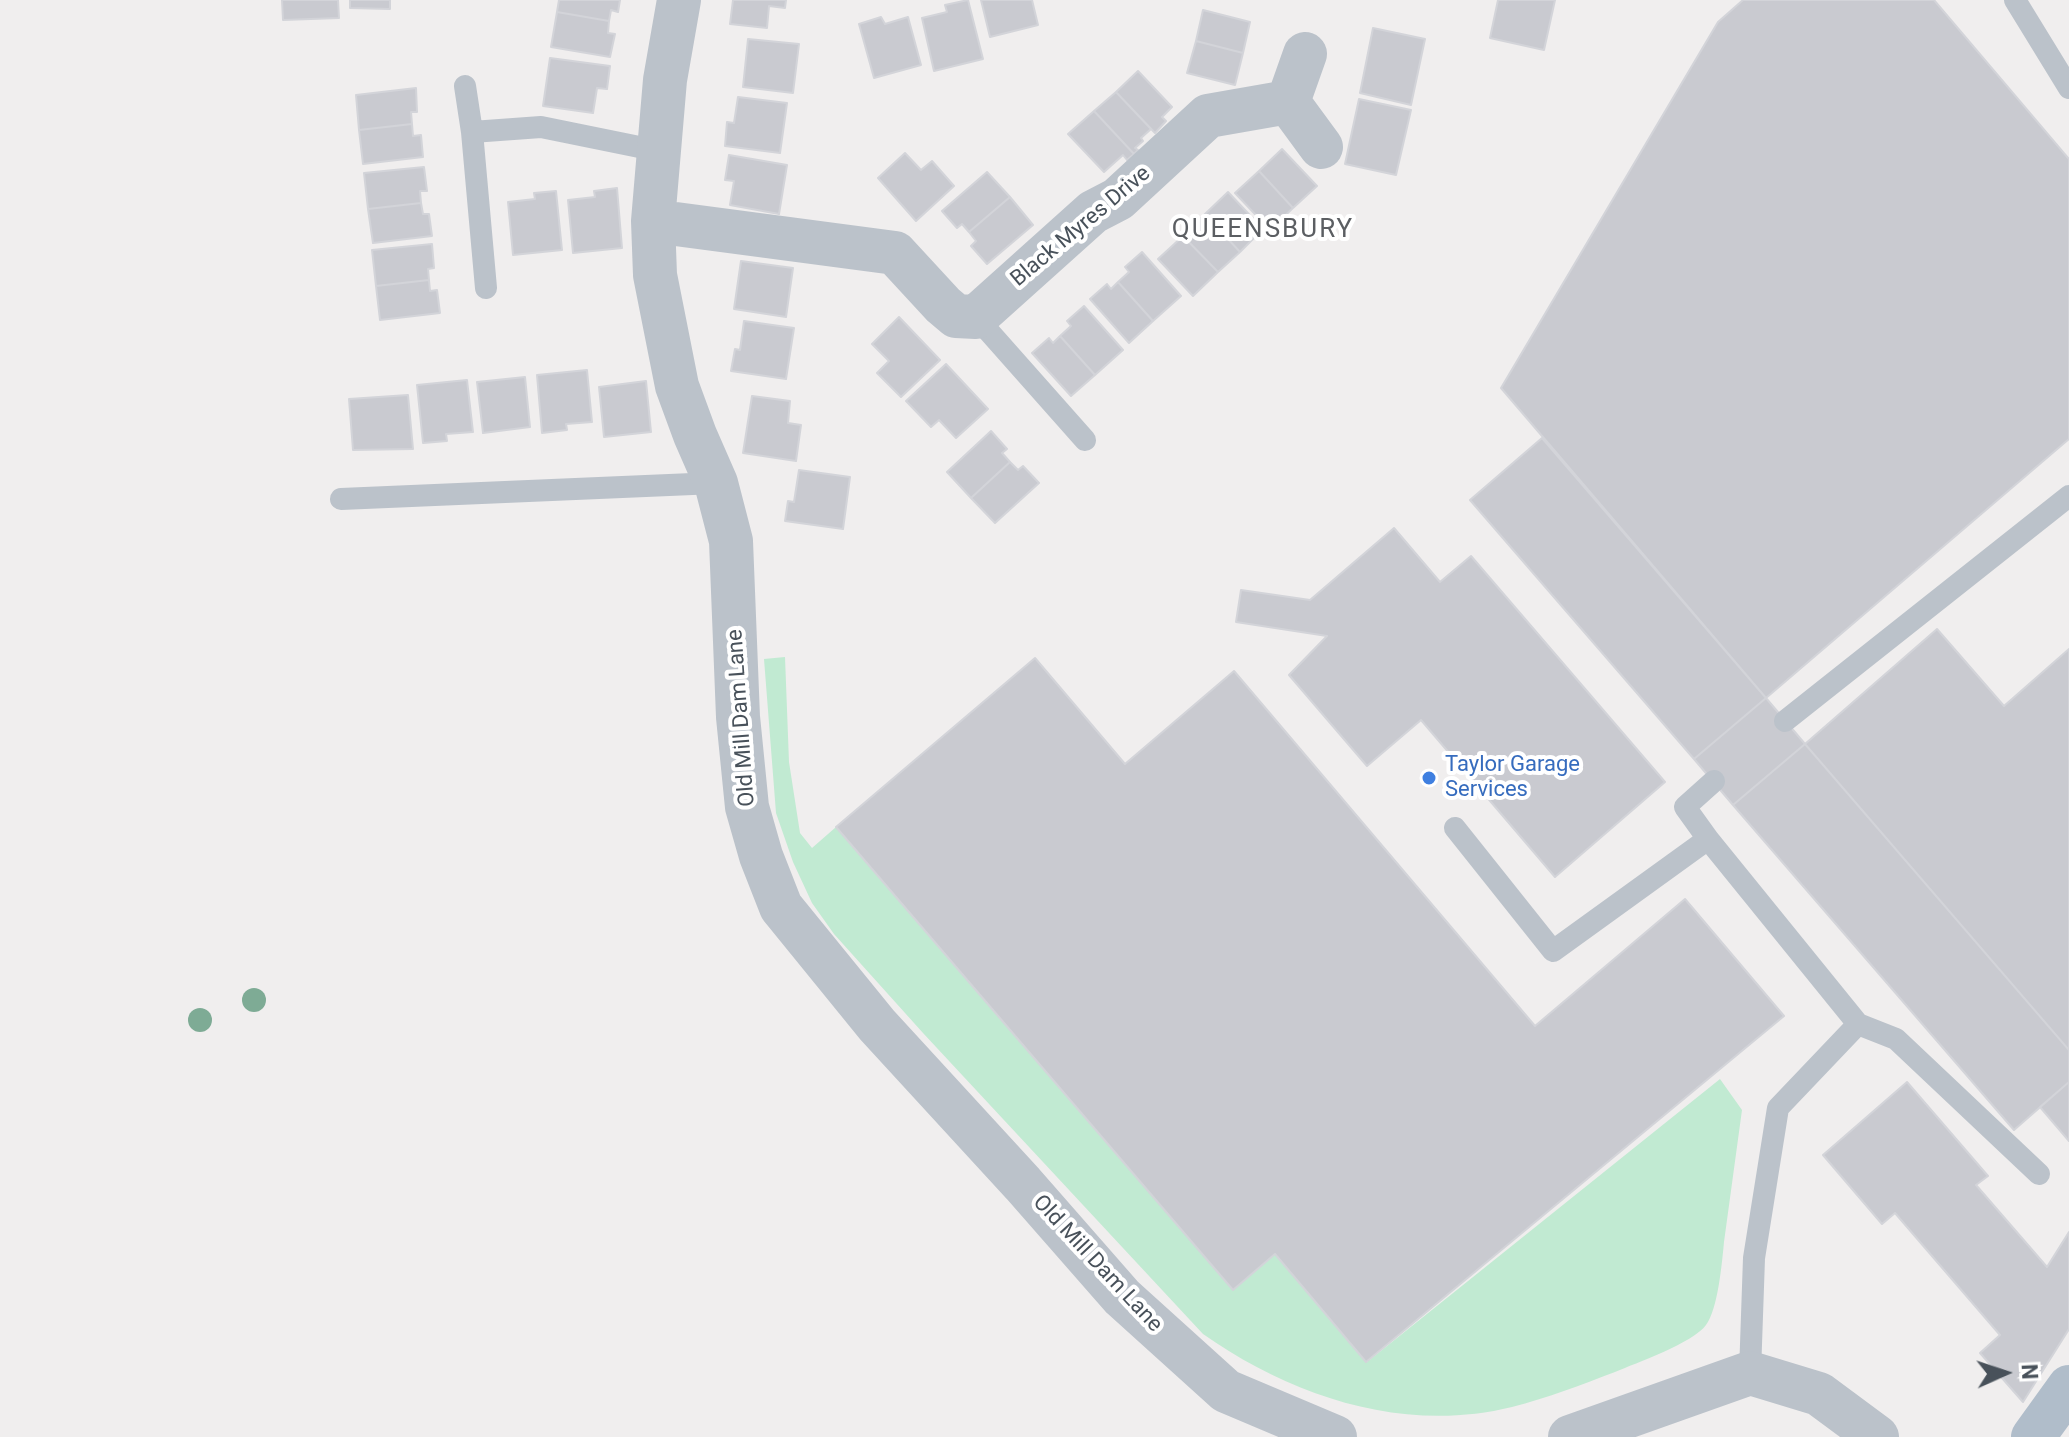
<!DOCTYPE html>
<html>
<head>
<meta charset="utf-8">
<style>
	body { margin:0 }
	#map { position:relative; width:2069px; height:1437px; overflow:hidden; background:#f0eeee; font-family:Roboto,sans-serif }
	canvas { display:block }
	.north { position:absolute; left:1965px; top:1333px; width:80px; height:80px; -webkit-text-stroke:6px #fff; paint-order:stroke; rotate:87deg; font-size:22px; font-weight:700; line-height:32px; text-align:center; color:#48515a }
	.north::after { content:''; display:block; margin:auto; width:28px; height:36px; background:#48515a; clip-path:polygon(50% 0,100% 100%,50% 72%,0 100%) }
</style>
</head>
<body>
<div id="map">
<canvas width="2069" height="1437"></canvas>
<div class="north">N</div>
</div>
<script>
const ctx = document.querySelector('canvas').getContext('2d');
ctx.lineJoin = 'round';
function fill(path, color) { ctx.fillStyle = color; ctx.fill(path, 'evenodd'); }
function stroke(path, color, width, dash) { ctx.strokeStyle = color; ctx.lineWidth = width; ctx.lineCap = dash ? 'butt' : 'round'; ctx.setLineDash(dash || []); ctx.stroke(path); }
function write(font, color, halo, rows, align = 'center') {
  ctx.font = font + ' Roboto,sans-serif'; ctx.lineWidth = 8; ctx.setLineDash([]); ctx.textBaseline = 'middle'; ctx.strokeStyle = halo; ctx.fillStyle = color; for (const [text, x, y, turn = 0] of rows) {
    ctx.save(); ctx.translate(x, y); ctx.rotate((+turn || 0) * Math.PI / 180); ctx.textAlign = isNaN(turn) ? turn : align; if (halo) ctx.strokeText(text, 0, 0); ctx.fillText(text, 0, 0); ctx.restore();
  }
}
const green = new Path2D(`
	M 785,657 L 789,762 L 800,833 L 812,848 L 836,827 L 1233,1289 L 1275,1254 L 1367,1362 L 1720,1079 L 1742,1110 C 1736,1154 1730,1198 1724,1242 C 1722,1263 1718,1309 1706,1325 C 1693,1343 1636,1363 1615,1372 C 1581,1385 1547,1398 1512,1407 C 1403,1434 1291,1396 1203,1334 L 923,1033 L 834,934 L 812,903 L 793,862 L 776,813 L 764,659 Z`);
const building = new Path2D(`
	M 282,0 L 338,0 L 339,18 L 283,20 Z
	M 350,0 L 390,0 L 390,9 L 350,8 Z
	M 559,0 L 620,0 L 618,12 L 611,10 L 609,21 L 557,12 Z
	M 733,0 L 786,0 L 785,8 L 769,6 L 767,28 L 730,24 Z
	M 968,0 L 983,59 L 934,71 L 922,18 L 947,12 L 945,5 Z
	M 981,0 L 1032,0 L 1038,25 L 990,37 Z
	M 1498,0 L 1555,0 L 1544,50 L 1490,38 Z
	M 1743,0 L 1934,0 L 2069,159 L 2069,439 L 1766,698 L 1501,388 L 1718,22 Z
	M 1203,10 L 1250,22 L 1243,53 L 1196,41 Z
	M 557,12 L 609,21 L 608,33 L 615,34 L 610,57 L 551,47 Z
	M 881,17 L 885,24 L 908,17 L 921,65 L 874,78 L 859,24 Z
	M 1373,28 L 1425,39 L 1411,105 L 1360,93 Z
	M 748,39 L 799,44 L 793,93 L 743,87 Z
	M 1196,41 L 1243,53 L 1235,85 L 1187,73 Z
	M 550,58 L 610,66 L 607,89 L 597,88 L 593,113 L 543,106 Z
	M 1138,71 L 1172,107 L 1162,117 L 1166,121 L 1155,133 L 1116,92 Z
	M 416,88 L 417,112 L 411,112 L 412,124 L 359,130 L 356,95 Z
	M 1116,92 L 1151,129 L 1141,138 L 1143,141 L 1135,148 L 1138,150 L 1134,154 L 1094,111 Z
	M 738,97 L 787,103 L 780,153 L 725,146 L 727,122 L 734,123 Z
	M 1359,99 L 1411,110 L 1396,175 L 1345,164 Z
	M 1094,111 L 1134,154 L 1127,160 L 1123,155 L 1104,172 L 1068,134 Z
	M 412,124 L 413,136 L 421,135 L 423,157 L 363,164 L 359,130 Z
	M 1282,149 L 1317,186 L 1293,208 L 1259,171 Z
	M 905,153 L 921,170 L 932,161 L 954,186 L 916,221 L 878,178 Z
	M 729,155 L 787,165 L 779,214 L 730,205 L 734,181 L 725,180 Z
	M 424,167 L 427,191 L 420,191 L 421,203 L 368,209 L 364,173 Z
	M 1259,171 L 1293,208 L 1270,230 L 1235,193 Z
	M 987,172 L 1010,197 L 969,232 L 962,224 L 957,228 L 942,211 Z
	M 617,188 L 622,248 L 573,253 L 568,200 L 595,197 L 594,191 Z
	M 556,191 L 562,250 L 513,255 L 508,202 L 535,199 L 534,193 Z
	M 1228,192 L 1263,229 L 1240,252 L 1205,214 Z
	M 1010,197 L 1033,225 L 987,264 L 971,246 L 976,241 L 969,232 Z
	M 421,203 L 423,214 L 429,214 L 432,236 L 373,243 L 368,209 Z
	M 1205,214 L 1240,252 L 1218,272 L 1183,236 Z
	M 1183,236 L 1218,272 L 1193,296 L 1158,259 Z
	M 432,244 L 434,268 L 428,269 L 429,280 L 376,286 L 372,250 Z
	M 1142,252 L 1181,296 L 1153,321 L 1118,282 L 1129,272 L 1125,267 Z
	M 741,261 L 793,268 L 786,317 L 734,309 Z
	M 429,280 L 430,291 L 437,290 L 440,313 L 380,320 L 376,286 Z
	M 1118,282 L 1153,321 L 1129,343 L 1090,299 L 1107,284 L 1111,289 Z
	M 1084,306 L 1123,350 L 1095,375 L 1060,336 L 1071,326 L 1067,321 Z
	M 899,317 L 940,360 L 901,397 L 877,373 L 889,361 L 872,344 Z
	M 744,321 L 794,328 L 786,379 L 731,371 L 735,349 L 740,350 Z
	M 1060,336 L 1095,375 L 1071,396 L 1032,353 L 1049,338 L 1053,343 Z
	M 946,364 L 988,409 L 956,438 L 939,420 L 931,427 L 906,401 Z
	M 587,370 L 592,422 L 566,424 L 567,430 L 542,433 L 537,375 Z
	M 525,377 L 530,427 L 483,433 L 477,382 Z
	M 467,380 L 473,432 L 446,434 L 447,441 L 423,443 L 417,385 Z
	M 646,381 L 651,432 L 604,437 L 599,387 Z
	M 408,395 L 413,449 L 353,450 L 349,399 Z
	M 752,396 L 790,401 L 788,423 L 801,425 L 796,461 L 743,453 Z
	M 991,431 L 1007,449 L 1002,453 L 1010,462 L 971,498 L 947,472 Z
	M 1542,438 L 1766,698 L 1694,759 L 1470,500 Z
	M 1010,462 L 1018,470 L 1023,466 L 1039,483 L 995,523 L 971,498 Z
	M 799,470 L 850,477 L 843,529 L 785,521 L 788,501 L 794,502 Z
	M 1394,528 L 1440,582 L 1471,556 L 1665,782 L 1555,877 L 1421,720 L 1367,766 L 1289,675 L 1327,636 L 1236,622 L 1241,590 L 1310,600 Z
	M 1937,629 L 2004,706 L 2069,649 L 2069,1050 L 1805,744 Z
	M 1035,658 L 1125,764 L 1234,671 L 1535,1026 L 1685,899 L 1784,1016 L 1366,1362 L 1275,1254 L 1233,1290 L 836,827 Z
	M 1766,698 L 1805,744 L 1733,805 L 1694,759 Z
	M 1805,744 L 2069,1050 L 2069,1082 L 2014,1130 L 1733,805 Z
	M 1907,1082 L 1988,1176 L 1976,1185 L 2047,1267 L 2069,1232 L 2069,1329 L 2023,1402 L 1980,1353 L 2000,1335 L 1895,1213 L 1882,1224 L 1823,1155 Z
	M 2069,1082 L 2069,1141 L 2040,1107 Z`);
const lane = new Path2D(`
	M 2015,0 L 2069,88
	M 465,86 L 472,132
	M 486,288 L 472,132 L 541,127 L 659,151
	M 976,317 L 1085,440
	M 341,499 L 716,483
	M 1785,721 L 2069,496
	M 1455,828 L 1553,951 L 1708,839 L 1858,1024 L 1778,1108 L 1754,1258 L 1750,1373
	M 1708,839 L 1685,807 L 1714,781
	M 1858,1024 L 1896,1039 L 2039,1174`);
const street = new Path2D(`
	M 679,0 L 665,80 L 653,221 L 655,275 L 677,386 L 695,435 L 716,483 L 731,541 L 738,717 L 747,807 L 761,856 L 781,907 L 877,1025 L 1023,1184 L 1122,1297 L 1226,1391 L 1335,1437
	M 1288,102 L 1305,54
	M 653,221 L 895,253 L 943,305 L 956,316 L 976,317 L 1093,212 L 1118,199 L 1208,116 L 1288,102 L 1321,147
	M 1570,1437 L 1750,1373 L 1819,1394 L 1877,1437`);
const primary = new Path2D(`
	M 2033,1437 L 2069,1387`);
const trees = [
	[254,1000],
	[200,1020]
];
const markers = [
	[1429,778,8,"#3f7fe0"]
];
const streetNames = [
	["Black Myres Drive",1081,227,-40],
	["Old Mill Dam Lane",742,718,-94],
	["Old Mill Dam Lane",1097,1264,47]
];
const shopNames = [
	["Taylor Garage",1445,765],
	["Services",1445,790]
];
const quarterNames = [
	["QUEENSBURY",1263,230]
];
fill(green, '#c1ead2');
fill(building, '#c9cad0');
stroke(building, '#d3d4d9', 2);
stroke(lane, '#bbc2ca', 22);
stroke(street, '#bbc2ca', 44);
stroke(primary, '#b0bdca', 44);
ctx.fillStyle = '#7eab95';
for (const [x, y] of trees) { ctx.beginPath(); ctx.arc(x, y, 12, 0, 2 * Math.PI); ctx.fill(); }
for (const [x, y, r, color] of markers) { const dot = new Path2D(); dot.arc(x, y, r, 0, 2 * Math.PI); ctx.fillStyle = color; ctx.fill(dot); stroke(dot, '#fff', 3); }
write('22px', '#48515a', '#fff', streetNames);
write('22px', '#366cbe', '#fff', shopNames, 'left');
ctx.letterSpacing = '2px';
write('26px', '#5b5e62', '#fff', quarterNames);
ctx.letterSpacing = '0px';
</script>
</body>
</html>
